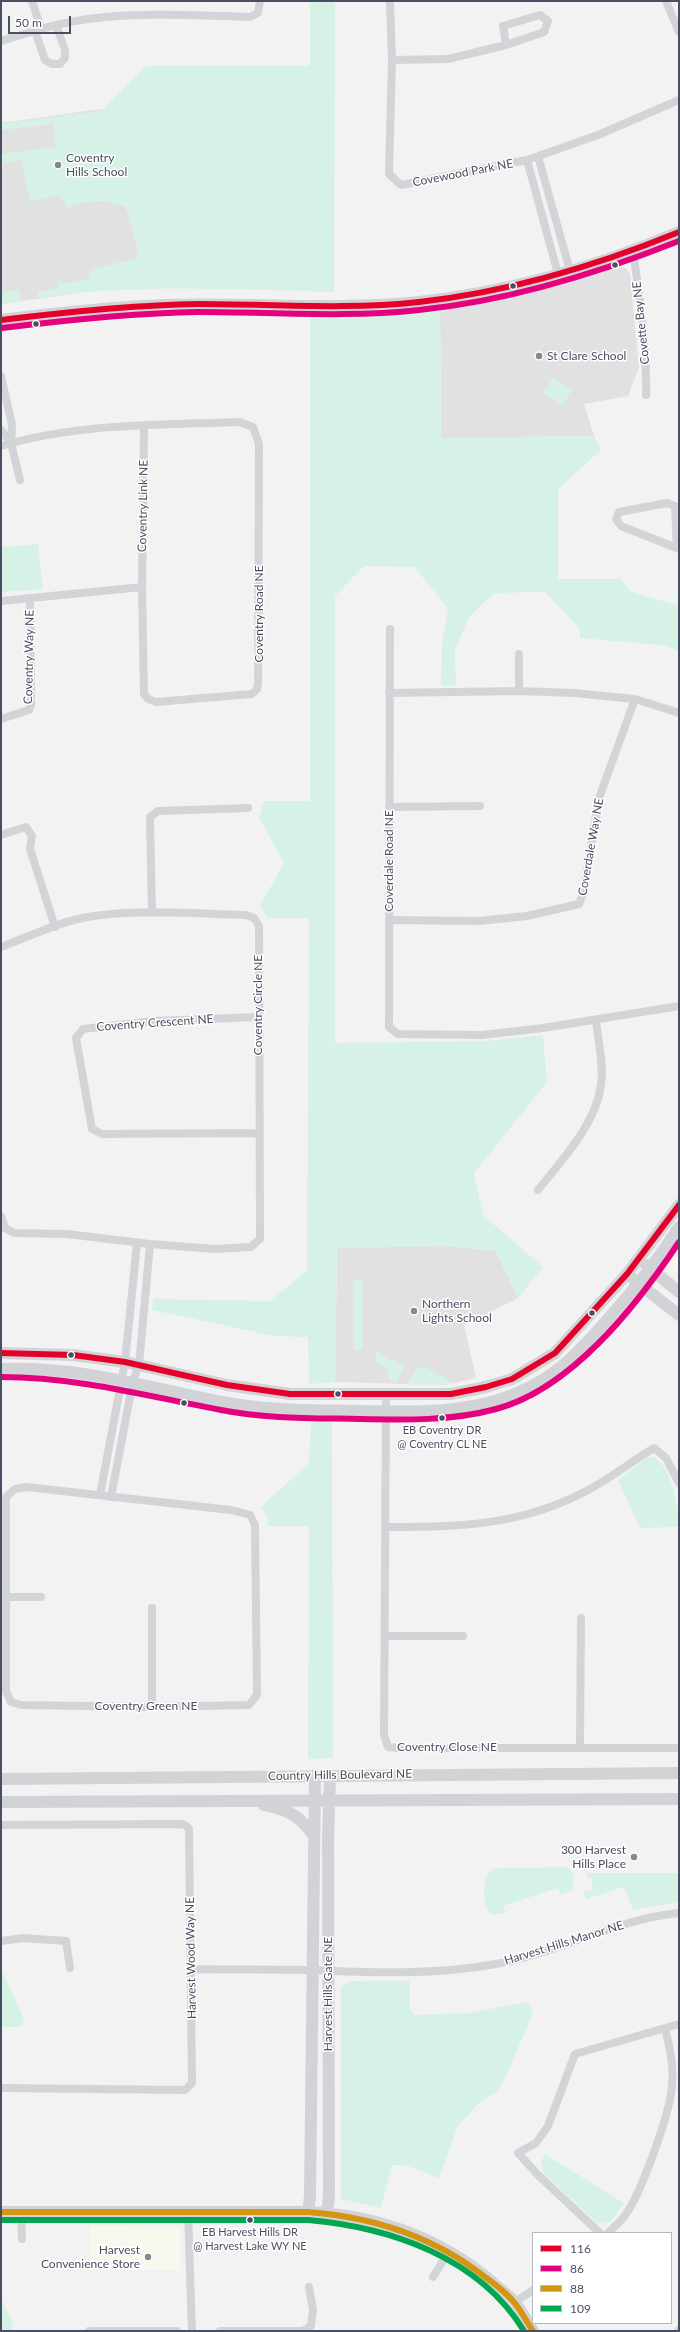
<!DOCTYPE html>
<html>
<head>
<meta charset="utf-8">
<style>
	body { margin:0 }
	#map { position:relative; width:680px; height:2332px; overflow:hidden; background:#f3f2f2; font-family:Lato,sans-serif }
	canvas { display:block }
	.frame { position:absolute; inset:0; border:2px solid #484f60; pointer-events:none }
	.legend { position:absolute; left:532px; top:2232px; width:140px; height:92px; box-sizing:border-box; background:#fff; border:1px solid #b6b9bf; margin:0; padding:5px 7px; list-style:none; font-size:12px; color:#484f60 }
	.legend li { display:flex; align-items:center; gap:8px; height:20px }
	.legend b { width:20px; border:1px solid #b6b9bf }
	.scale { position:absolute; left:8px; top:16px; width:63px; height:18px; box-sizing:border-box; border:2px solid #484f60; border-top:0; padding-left:5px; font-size:12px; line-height:14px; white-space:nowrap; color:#484f60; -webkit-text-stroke:3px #fff; paint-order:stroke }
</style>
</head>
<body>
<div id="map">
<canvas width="680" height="2332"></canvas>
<div class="frame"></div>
<ul class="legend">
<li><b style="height:5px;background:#e4002b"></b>116</li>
<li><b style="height:5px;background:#e5007d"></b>86</li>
<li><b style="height:5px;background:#d49513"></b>88</li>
<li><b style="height:5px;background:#00a651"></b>109</li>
</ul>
<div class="scale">50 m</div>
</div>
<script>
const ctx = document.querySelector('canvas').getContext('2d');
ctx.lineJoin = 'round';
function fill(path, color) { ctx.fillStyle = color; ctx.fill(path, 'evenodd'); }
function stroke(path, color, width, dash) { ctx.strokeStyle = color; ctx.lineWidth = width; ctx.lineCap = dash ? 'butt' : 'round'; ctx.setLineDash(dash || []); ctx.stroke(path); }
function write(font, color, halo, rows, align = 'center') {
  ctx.font = font + ' Lato,sans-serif'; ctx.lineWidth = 3; ctx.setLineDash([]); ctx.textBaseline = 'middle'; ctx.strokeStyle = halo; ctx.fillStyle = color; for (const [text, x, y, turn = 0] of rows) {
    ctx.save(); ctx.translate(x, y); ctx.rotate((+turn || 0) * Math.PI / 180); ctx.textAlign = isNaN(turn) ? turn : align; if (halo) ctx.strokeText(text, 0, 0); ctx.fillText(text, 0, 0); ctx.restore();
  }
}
const commercial = new Path2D(`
	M 679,1249 L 679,1274 L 672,1269 L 672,1259 Z
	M 90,2226 L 180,2227 L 180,2270 L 90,2270 Z`);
const education = new Path2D(`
	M 101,109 L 148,289 L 93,291 L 1,304 L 1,123 Z
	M 616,265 L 626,268 L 630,274 L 639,367 L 628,396 L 584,404 L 594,436 L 441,438 L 440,309 L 520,293 L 598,272 L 599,273 Z
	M 445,1246 L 496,1251 L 518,1298 L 464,1325 L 476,1378 L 445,1385 L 335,1382 L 337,1248 Z`);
const green = new Path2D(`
	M 310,1 L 335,1 L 334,292 C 236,290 136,283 39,298 L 38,292 L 58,288 L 58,284 L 91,279 L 89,270 L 140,257 L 127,207 C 103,199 91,199 68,208 L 58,195 L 30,201 L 21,160 L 3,163 L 4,166 L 1,166 L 1,154 L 56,147 L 53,124 L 1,130 L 1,124 L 101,111 L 146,66 L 310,66 Z
	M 19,289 L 21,301 L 1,304 L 1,293 Z
	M 440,309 L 441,438 L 594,436 L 601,450 L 558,489 L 558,579 L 621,579 L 630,591 L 679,606 L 679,651 L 661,645 L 580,638 L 580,629 L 545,592 L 494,593 L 469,617 L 455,650 L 456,686 L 441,685 L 442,645 L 448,608 L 414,567 L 364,566 L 335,596 L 335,1043 L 486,1041 L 543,1035 L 547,1082 L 474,1173 L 483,1215 L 543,1267 L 518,1298 L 496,1251 L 445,1246 L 337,1248 L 335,1382 L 309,1384 L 308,1337 L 274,1336 L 152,1310 L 153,1299 L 271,1301 L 307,1270 L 309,918 L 268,918 L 260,906 L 284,863 L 259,818 L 264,801 L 310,801 L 310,317 L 400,313 Z
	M 553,378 L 572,390 L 562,406 L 543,393 Z
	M 38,544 L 43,589 L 1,592 L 1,547 Z
	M 355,1280 L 363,1282 L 363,1350 L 353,1350 L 353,1282 Z
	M 376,1351 L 405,1367 L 397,1382 L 390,1382 L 387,1369 L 376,1361 Z
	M 424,1366 L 454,1384 L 407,1385 L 418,1367 L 422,1369 Z
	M 311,1422 L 332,1422 L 333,1758 L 308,1759 L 309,1526 L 268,1526 L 267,1516 L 261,1507 L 309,1463 Z
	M 648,1457 C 671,1455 679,1510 679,1527 L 640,1528 L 618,1480 Z
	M 567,1867 L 574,1875 L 573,1890 L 561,1895 L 558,1888 L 503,1906 L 505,1913 L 493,1915 C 481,1907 481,1873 495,1868 Z
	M 587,1873 L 679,1873 L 679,1902 L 633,1910 L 624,1887 L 586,1899 L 584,1891 L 592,1891 L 592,1878 L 587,1878 Z
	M 1,1969 L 25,2021 L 19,2027 L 1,2027 Z
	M 351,1981 L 410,1981 L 410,2009 L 415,2015 L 467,2013 L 528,2002 L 533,2013 L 506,2077 L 496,2092 L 479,2103 L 458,2126 L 439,2178 L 405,2165 L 392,2165 L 381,2208 L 341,2199 L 341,1986 Z
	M 545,2154 L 624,2203 L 610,2222 L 600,2224 L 595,2221 L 544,2174 L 541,2162 Z
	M 1,2298 L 11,2319 L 14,2331 L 1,2331 Z`);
const street = new Path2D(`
	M 390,1 L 392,60 L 389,174 L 401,185 L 527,160 L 598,135 L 679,100
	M 666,1 L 679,32
	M 41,29 C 108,9 181,15 250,17 L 258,13 L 260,1
	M 35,31 L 45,60 L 52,64 L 60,64 L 65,58 L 65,50 L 56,25
	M 1,41 L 41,29 L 32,1
	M 392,60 L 448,59 L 506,45 L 503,26 L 540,15 L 548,21 L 544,32 L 506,45
	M 538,156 L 570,271
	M 527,160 L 558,274
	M 633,251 C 640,299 647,347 646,395
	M 1,376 L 12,425 L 11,443 L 20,480
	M 1,430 L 11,443
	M 1,446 C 78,423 160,425 240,422 L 253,427 L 259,444 L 258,683 L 257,689 L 252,694 L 156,702 L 148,699 L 144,694 L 142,587 L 144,425
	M 677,548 L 675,506 L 667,503 L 619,512 L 616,519 L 621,526 L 679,549
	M 1,601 L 142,587
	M 390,629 L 389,1027 L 398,1034 L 482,1035 L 543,1028 L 679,1006
	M 519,654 L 519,691
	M 389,693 L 519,691 L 574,693 L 635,699 L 679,713
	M 1,719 L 29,710 L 31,705 L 30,599
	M 389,807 L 480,806
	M 1,835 L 26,827 L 32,836 L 30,849 L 55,927
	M 152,913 L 150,817 L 158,811 L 248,808
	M 389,920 L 479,921 L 527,916 L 579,904 L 583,894 L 599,798 L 635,699
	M 1,947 C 31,936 62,920 94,916 C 144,909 196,914 246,915 L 254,918 L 259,926 L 260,1239 L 251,1247 L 214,1249 L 150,1244 L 67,1234 L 14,1233 L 5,1228 L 1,1216
	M 258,1017 L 153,1021 L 83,1029 L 76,1038 L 92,1129 L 102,1134 L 258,1133
	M 538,1190 C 561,1161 597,1123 601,1084 C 604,1064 598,1041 596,1020
	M 386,1394 L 384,1735 L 388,1747 L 398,1748 L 679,1748
	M 26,1487 L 231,1510 L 250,1515 L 255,1525 L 257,1695 L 249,1705 L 152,1707 L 21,1705 L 11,1702 L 6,1691 L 6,1497 L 15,1489 Z
	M 100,1495 L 125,1362 L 137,1243
	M 111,1497 L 133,1381 L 139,1365 L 150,1244
	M 385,1527 C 460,1527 522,1526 590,1489 C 613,1477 632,1461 654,1448 L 666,1458 L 679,1483
	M 7,1597 L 41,1597
	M 385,1636 L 463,1636
	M 152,1707 L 152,1608
	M 580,1747 L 581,1618
	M 1,1825 L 183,1824 L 189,1828 L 192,2083 L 185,2090 L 1,2088
	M 1,1941 L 23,1938 L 66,1941 L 70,1968
	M 192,1969 C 232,1970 272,1969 312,1970 C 373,1973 437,1975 496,1964 C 559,1953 616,1919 679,1913
	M 21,2212 L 22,2239
	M 188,2212 L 192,2331
	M 600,2233 L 538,2175 L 518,2153 L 536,2143 L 548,2126 L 575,2054 L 679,2024
	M 608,2233 C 613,2228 619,2223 623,2218 C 640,2198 670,2113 672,2086 C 674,2066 670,2048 665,2029
	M 433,2277 L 449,2251
	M 515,2302 L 533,2290
	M 89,2331 L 177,2331
	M 220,2331 L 303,2331 L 311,2326 L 313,2310 L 309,2287
	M 678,2331 L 679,2330`);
const secondary = new Path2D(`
	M 1,320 C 56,313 111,307 166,305 C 250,302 335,311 419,302 C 508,292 597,267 679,232
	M 646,1265 L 679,1292
	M 633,1279 L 679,1315
	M 1,1353 L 73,1355 L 125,1362 L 227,1385 L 290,1394 L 451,1394 L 486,1387 L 512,1379 L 555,1353 L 627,1274 L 679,1205
	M 1,1369 C 79,1366 147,1387 222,1402 C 268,1411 316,1410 363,1411 C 406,1412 452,1413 495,1401 C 549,1385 574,1358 609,1318 C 635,1289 658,1260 679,1227
	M 1,1779 L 679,1773
	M 1,1802 L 679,1799
	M 264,1805 C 290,1811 298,1814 314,1836
	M 1,2212 L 308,2212 C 376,2215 441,2238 492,2282 C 499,2289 509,2295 515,2303 C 522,2311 527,2322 533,2331
	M 308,2212 L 310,2196 L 315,1775
	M 327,2212 L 329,2196 L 328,1840 L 330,1775`);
const bus1 = new Path2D(`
	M 1,320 C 66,312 132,305 198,304 C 271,304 346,310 419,302 C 509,292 596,266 679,232
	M 1,1353 L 73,1355 L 125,1362 L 227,1385 L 290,1394 L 451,1394 L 486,1387 L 512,1379 L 555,1353 L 627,1274 L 679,1205`);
const bus2 = new Path2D(`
	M 2,328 C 67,320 133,313 198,312 C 272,312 346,318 419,310 C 509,301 596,274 679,241
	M 1,1377 C 77,1377 147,1396 221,1410 C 267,1419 314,1418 360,1419 C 406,1420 452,1421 496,1409 C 572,1389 637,1305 679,1242`);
const bus3 = new Path2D(`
	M 1,2212 L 308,2212 C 373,2217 433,2236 485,2277 C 495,2284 505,2292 513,2301 C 521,2310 526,2321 533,2331`);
const bus4 = new Path2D(`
	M 1,2220 L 308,2220 C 389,2227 479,2257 524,2331`);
const markers = [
	[58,165,4,"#848893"],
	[615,265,3.5,"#484f60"],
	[513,286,3.5,"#484f60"],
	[36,324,3.5,"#484f60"],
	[539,356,4,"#848893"],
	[414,1311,4,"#848893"],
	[592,1313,3.5,"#484f60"],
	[71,1355,3.5,"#484f60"],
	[338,1394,3.5,"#484f60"],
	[184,1403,3.5,"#484f60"],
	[442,1418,3.5,"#484f60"],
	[634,1857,4,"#848893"],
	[250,2220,3.5,"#484f60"],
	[148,2257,4,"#848893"]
];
const busNames = [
	["EB Coventry DR",442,1430],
	["@ Coventry CL NE",442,1444],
	["EB Harvest Hills DR",250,2232],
	["@ Harvest Lake WY NE",250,2246]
];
const poiNames = [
	["Coventry",66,158],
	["Hills School",66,172],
	["St Clare School",547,356],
	["Northern",422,1304],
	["Lights School",422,1318],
	["300 Harvest",626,1850,"right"],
	["Hills Place",626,1864,"right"],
	["Harvest",140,2250,"right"],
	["Convenience Store",140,2264,"right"]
];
const streetNames = [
	["Covewood Park NE",463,173,-11],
	["Covette Bay NE",641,323,-96],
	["Coventry Link NE",143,506,-89],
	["Coventry Road NE",259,614,-90],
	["Coventry Way NE",29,657,-89],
	["Coverdale Way NE",591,847,-80],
	["Coverdale Road NE",389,861,-90],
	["Coventry Circle NE",258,1005,-90],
	["Coventry Crescent NE",155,1023,-4],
	["Coventry Green NE",146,1706],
	["Coventry Close NE",447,1747],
	["Country Hills Boulevard NE",340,1775,-1],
	["Harvest Hills Manor NE",564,1943,-17],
	["Harvest Wood Way NE",191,1958,-91],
	["Harvest Hills Gate NE",328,1994,-90]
];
fill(commercial, '#f8f8ee');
fill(education, '#e1e1e2');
fill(green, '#d6f2e7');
stroke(street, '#d3d4d8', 8);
stroke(secondary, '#d2d3d7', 12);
stroke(bus1, '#e4002b', 6);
stroke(bus2, '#e5007d', 6);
stroke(bus3, '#d49513', 6);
stroke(bus4, '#00a651', 6);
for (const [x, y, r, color] of markers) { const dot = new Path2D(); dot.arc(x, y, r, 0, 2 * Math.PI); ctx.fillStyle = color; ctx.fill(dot); stroke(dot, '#fff', 1.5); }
write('11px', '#484f60', '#fff', busNames);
write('12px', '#484f60', '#fff', poiNames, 'left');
write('12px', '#484f60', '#fff', streetNames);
</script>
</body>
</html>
